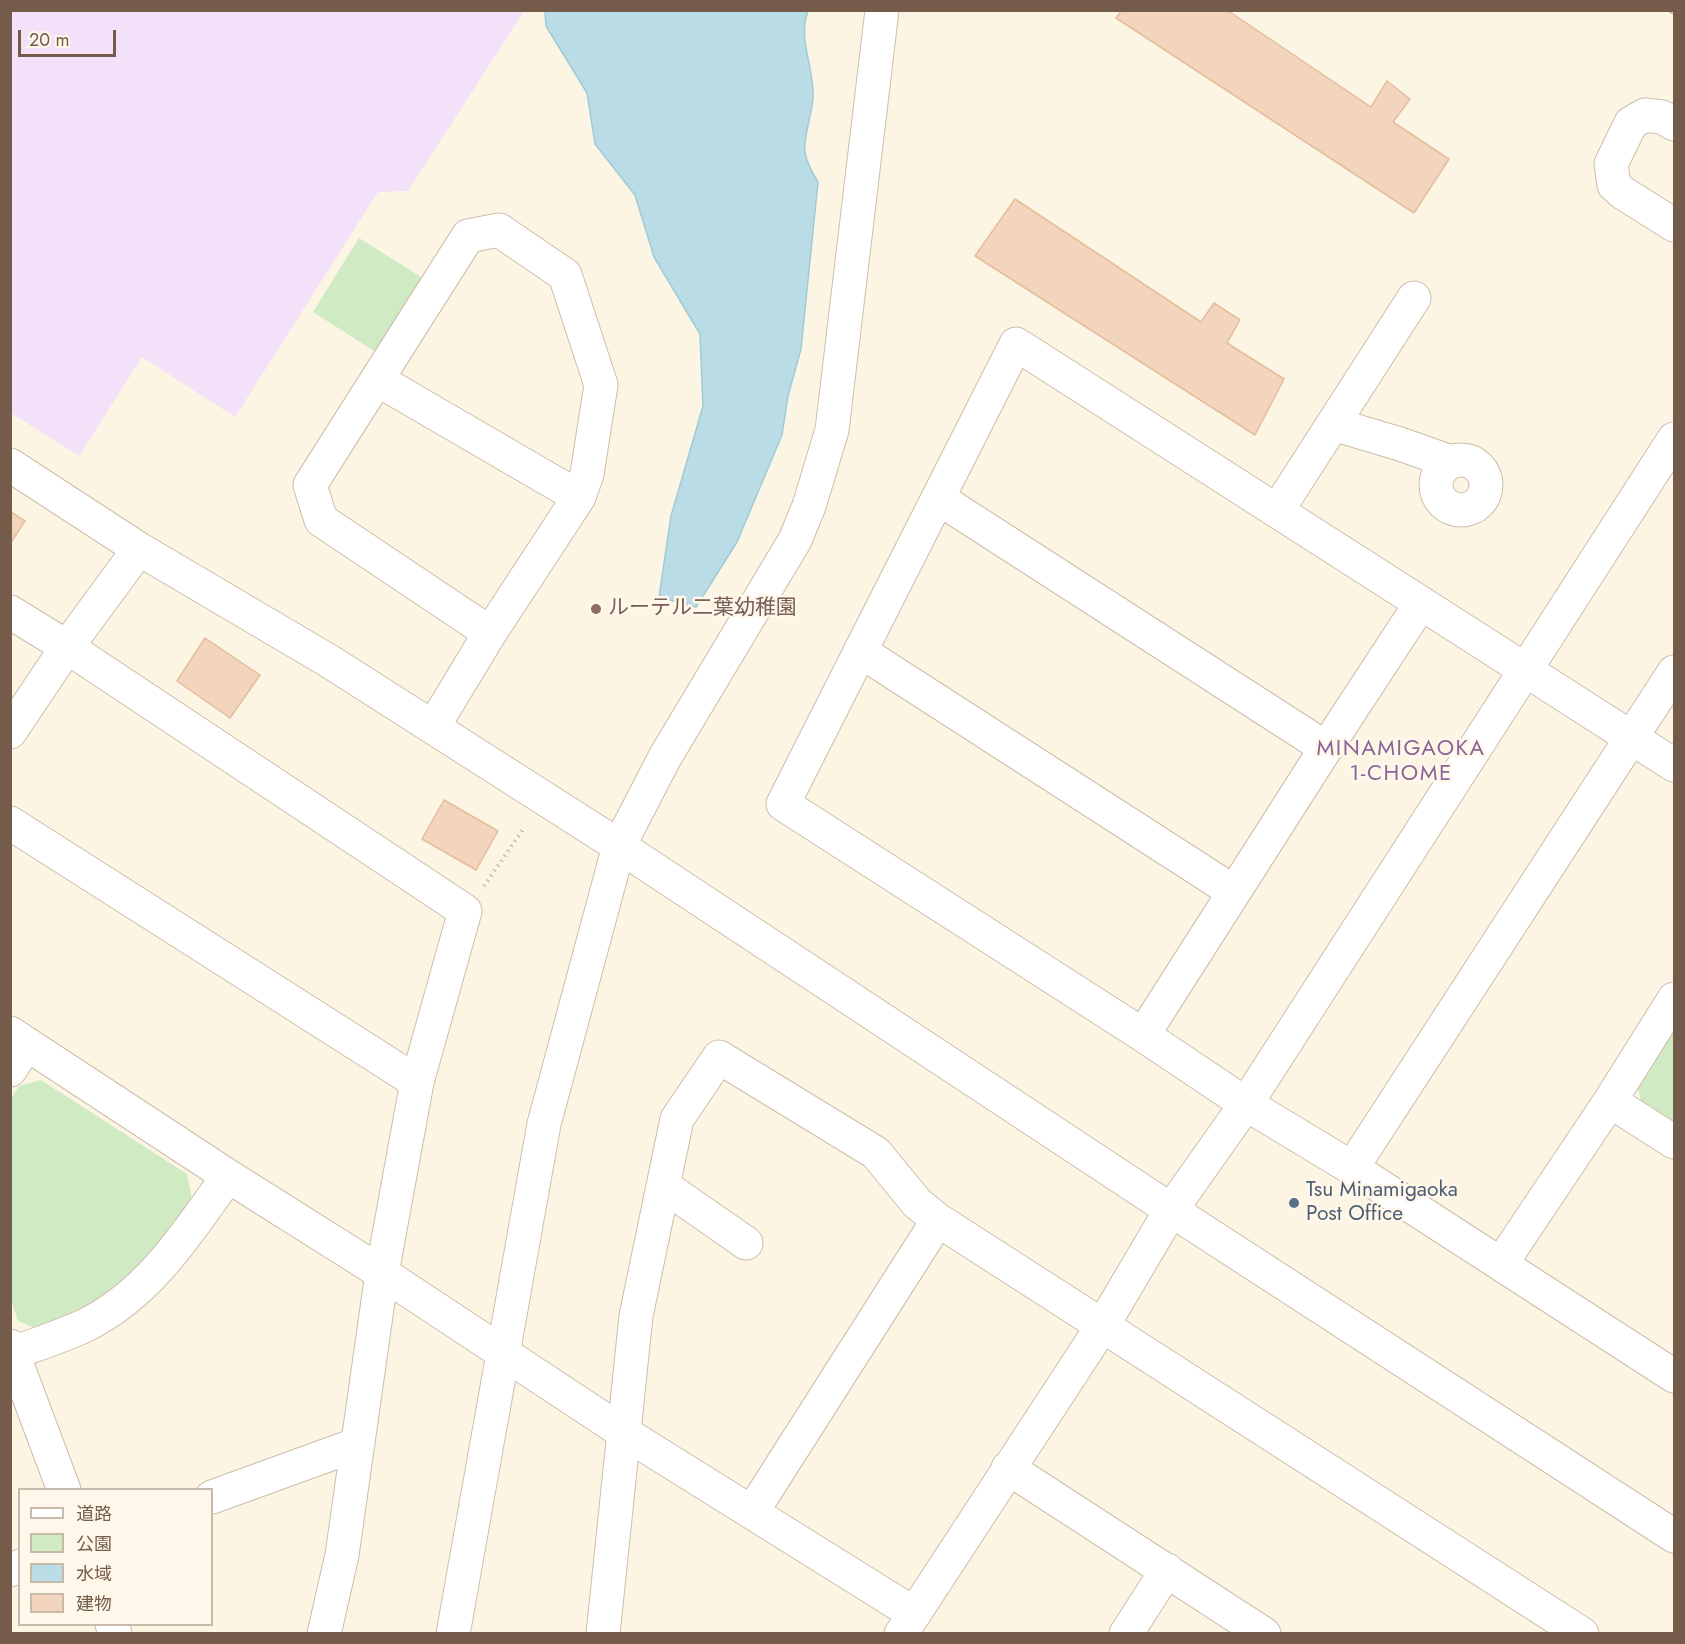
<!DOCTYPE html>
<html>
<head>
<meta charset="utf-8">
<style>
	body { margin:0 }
	#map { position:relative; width:1685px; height:1644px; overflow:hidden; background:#fcf5e4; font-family:Jost,"Noto Sans JP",sans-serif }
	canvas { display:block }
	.frame { position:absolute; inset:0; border:12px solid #755c4a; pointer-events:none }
	.legend { position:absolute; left:18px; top:1488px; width:195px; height:138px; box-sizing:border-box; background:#fff8ea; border:2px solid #c8baaa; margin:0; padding:8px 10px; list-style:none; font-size:18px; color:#755c4a }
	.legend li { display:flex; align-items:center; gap:12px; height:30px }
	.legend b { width:30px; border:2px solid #c8baaa }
	.scale { position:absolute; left:18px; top:30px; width:98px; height:27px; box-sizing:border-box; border:3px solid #755c4a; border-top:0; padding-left:8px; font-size:18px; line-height:21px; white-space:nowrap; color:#755c4a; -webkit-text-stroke:4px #fff8ea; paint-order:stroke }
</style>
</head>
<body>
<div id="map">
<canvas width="1685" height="1644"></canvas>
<div class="frame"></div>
<ul class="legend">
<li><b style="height:8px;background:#fff"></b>道路</li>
<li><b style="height:16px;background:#d0eac3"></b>公園</li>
<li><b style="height:16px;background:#b9dce6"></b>水域</li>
<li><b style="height:16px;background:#f2d5bc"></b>建物</li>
</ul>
<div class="scale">20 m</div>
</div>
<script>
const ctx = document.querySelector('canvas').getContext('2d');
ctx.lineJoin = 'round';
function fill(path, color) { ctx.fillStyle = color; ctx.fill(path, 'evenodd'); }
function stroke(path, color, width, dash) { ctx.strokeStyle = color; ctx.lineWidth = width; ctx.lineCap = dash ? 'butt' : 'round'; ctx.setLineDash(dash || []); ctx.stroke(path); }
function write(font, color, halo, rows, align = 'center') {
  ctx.font = font + ' Jost,"Noto Sans JP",sans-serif'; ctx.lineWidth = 5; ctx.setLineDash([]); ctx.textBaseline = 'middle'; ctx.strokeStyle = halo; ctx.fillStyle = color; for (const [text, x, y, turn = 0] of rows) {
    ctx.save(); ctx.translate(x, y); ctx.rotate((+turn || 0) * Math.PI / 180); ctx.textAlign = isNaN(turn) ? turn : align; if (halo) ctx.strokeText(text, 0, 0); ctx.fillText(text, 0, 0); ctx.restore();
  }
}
const education = new Path2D(`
	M 10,11 L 11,10 L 524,11 L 408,191 L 378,192 L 235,417 L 142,357 L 79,456 L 11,413 Z`);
const green = new Path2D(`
	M 359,238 L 429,282 L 382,356 L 313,312 Z
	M 1674,1027 L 1674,1128 L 1643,1109 L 1637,1085 Z
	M 41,1080 L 187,1174 L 192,1199 C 160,1243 130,1284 80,1310 C 66,1317 51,1323 37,1329 L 18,1321 L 11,1300 L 11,1098 L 19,1086 Z`);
const water = new Path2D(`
	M 545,11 L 808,11 C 797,39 815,69 813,98 C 812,116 803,135 805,153 C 807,163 813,174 818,182 L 801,349 L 788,396 L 782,435 L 737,542 L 696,607 L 659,597 L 671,516 L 703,406 L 700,334 L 654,257 L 635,195 L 595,144 L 587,93 L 546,26 Z`);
const building = new Path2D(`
	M 1122,10 L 1227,10 L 1371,107 L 1387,81 L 1410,99 L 1393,122 L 1449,159 L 1414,213 L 1116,18 Z
	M 1015,199 L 1201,322 L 1214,303 L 1240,320 L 1227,343 L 1284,379 L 1255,435 L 975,256 Z
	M 10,511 L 25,521 L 10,544 Z
	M 205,638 L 260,675 L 230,718 L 177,681 Z
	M 444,800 L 498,831 L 476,870 L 422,839 Z`);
const path = new Path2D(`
	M 484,886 L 524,828`);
const minor = new Path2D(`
	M 1674,124 L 1662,117 L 1645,115 L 1631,123 L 1611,164 L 1614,185 L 1623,193 L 1674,225
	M 378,380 L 579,497
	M 1333,424 L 1400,444 L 1451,462
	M1436 485a25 25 0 1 1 50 0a25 25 0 1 1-50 0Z
	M 10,465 L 139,549 L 329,661 L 619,846 L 1171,1210 L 1674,1536
	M 938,498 L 1326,748
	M 1277,511 L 1414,298
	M 10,612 L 67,647 L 465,911 L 417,1082 L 382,1273 L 342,1555 L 324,1634
	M 860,651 L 1234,892
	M 433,727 L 490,633 L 579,497 L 587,474 L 601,385 L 565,275 L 499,230 L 468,236 L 310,485 L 321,520 L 490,633
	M 10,732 L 67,647 L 139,549
	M 1674,765 L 1016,344 L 783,804 L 1143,1035 L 1246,1104 L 1352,1168 L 1674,1376
	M 10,823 L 417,1082
	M 10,1033 L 228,1176 L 382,1273 L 623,1432 L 913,1613
	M 1143,1035 L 1326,748 L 1421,603
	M 10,1070 L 27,1044
	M 1610,1101 L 1674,1142
	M 1352,1168 L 1674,672
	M 664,1186 L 746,1243
	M 1501,1264 L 1610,1101 L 1674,999
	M 10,1346 L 64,1490
	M 13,1353 C 37,1344 63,1336 86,1325 C 150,1293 188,1232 228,1176
	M 1008,1468 L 1264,1634
	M 212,1497 L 358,1444
	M 752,1512 L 938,1220
	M 10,1570 L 20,1566
	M 112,1624 L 115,1634
	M 453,1634 L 544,1124 L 619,846 L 665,757 L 795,540 L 809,506 L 832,430 L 882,10
	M 603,1634 L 636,1316 L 677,1119 L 719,1057 L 876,1153 L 917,1203 L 938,1220 L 1582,1634
	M 901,1634 L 1103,1325 L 1171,1210 L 1246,1104 L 1674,439
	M 1126,1634 L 1167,1570`);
const rail = new Path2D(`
	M 1672,10 L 1674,11`);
const markers = [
	[596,609,6,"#8d6e63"],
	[1294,1203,6,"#5c6f8a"]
];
const educationNames = [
	["ルーテル二葉幼稚園",608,609]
];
const serviceNames = [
	["Tsu Minamigaoka",1306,1191],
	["Post Office",1306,1215]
];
const neighbourhoodNames = [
	["MINAMIGAOKA",1401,750],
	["1-CHOME",1401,775]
];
fill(education, '#f2e1f8');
fill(green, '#d0eac3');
fill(water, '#b9dce6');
stroke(water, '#9fcbd7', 1.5);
fill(building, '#f2d5bc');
stroke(building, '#e4bd9c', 1.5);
stroke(minor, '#cebdab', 35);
stroke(path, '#d6b89f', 4, [1.5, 4.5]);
stroke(minor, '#fff', 33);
stroke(rail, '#b8a3c6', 7);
stroke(rail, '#fff8ea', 4.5, [14]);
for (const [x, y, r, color] of markers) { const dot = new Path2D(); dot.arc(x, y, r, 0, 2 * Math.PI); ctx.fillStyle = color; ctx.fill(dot); stroke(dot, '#fff8ea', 2); }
write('21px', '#785e54', '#fff8ea', educationNames, 'left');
write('21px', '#4e5e75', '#fff8ea', serviceNames, 'left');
ctx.letterSpacing = '1.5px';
write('22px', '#8b6598', '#fff8ea', neighbourhoodNames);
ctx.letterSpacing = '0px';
</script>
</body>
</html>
